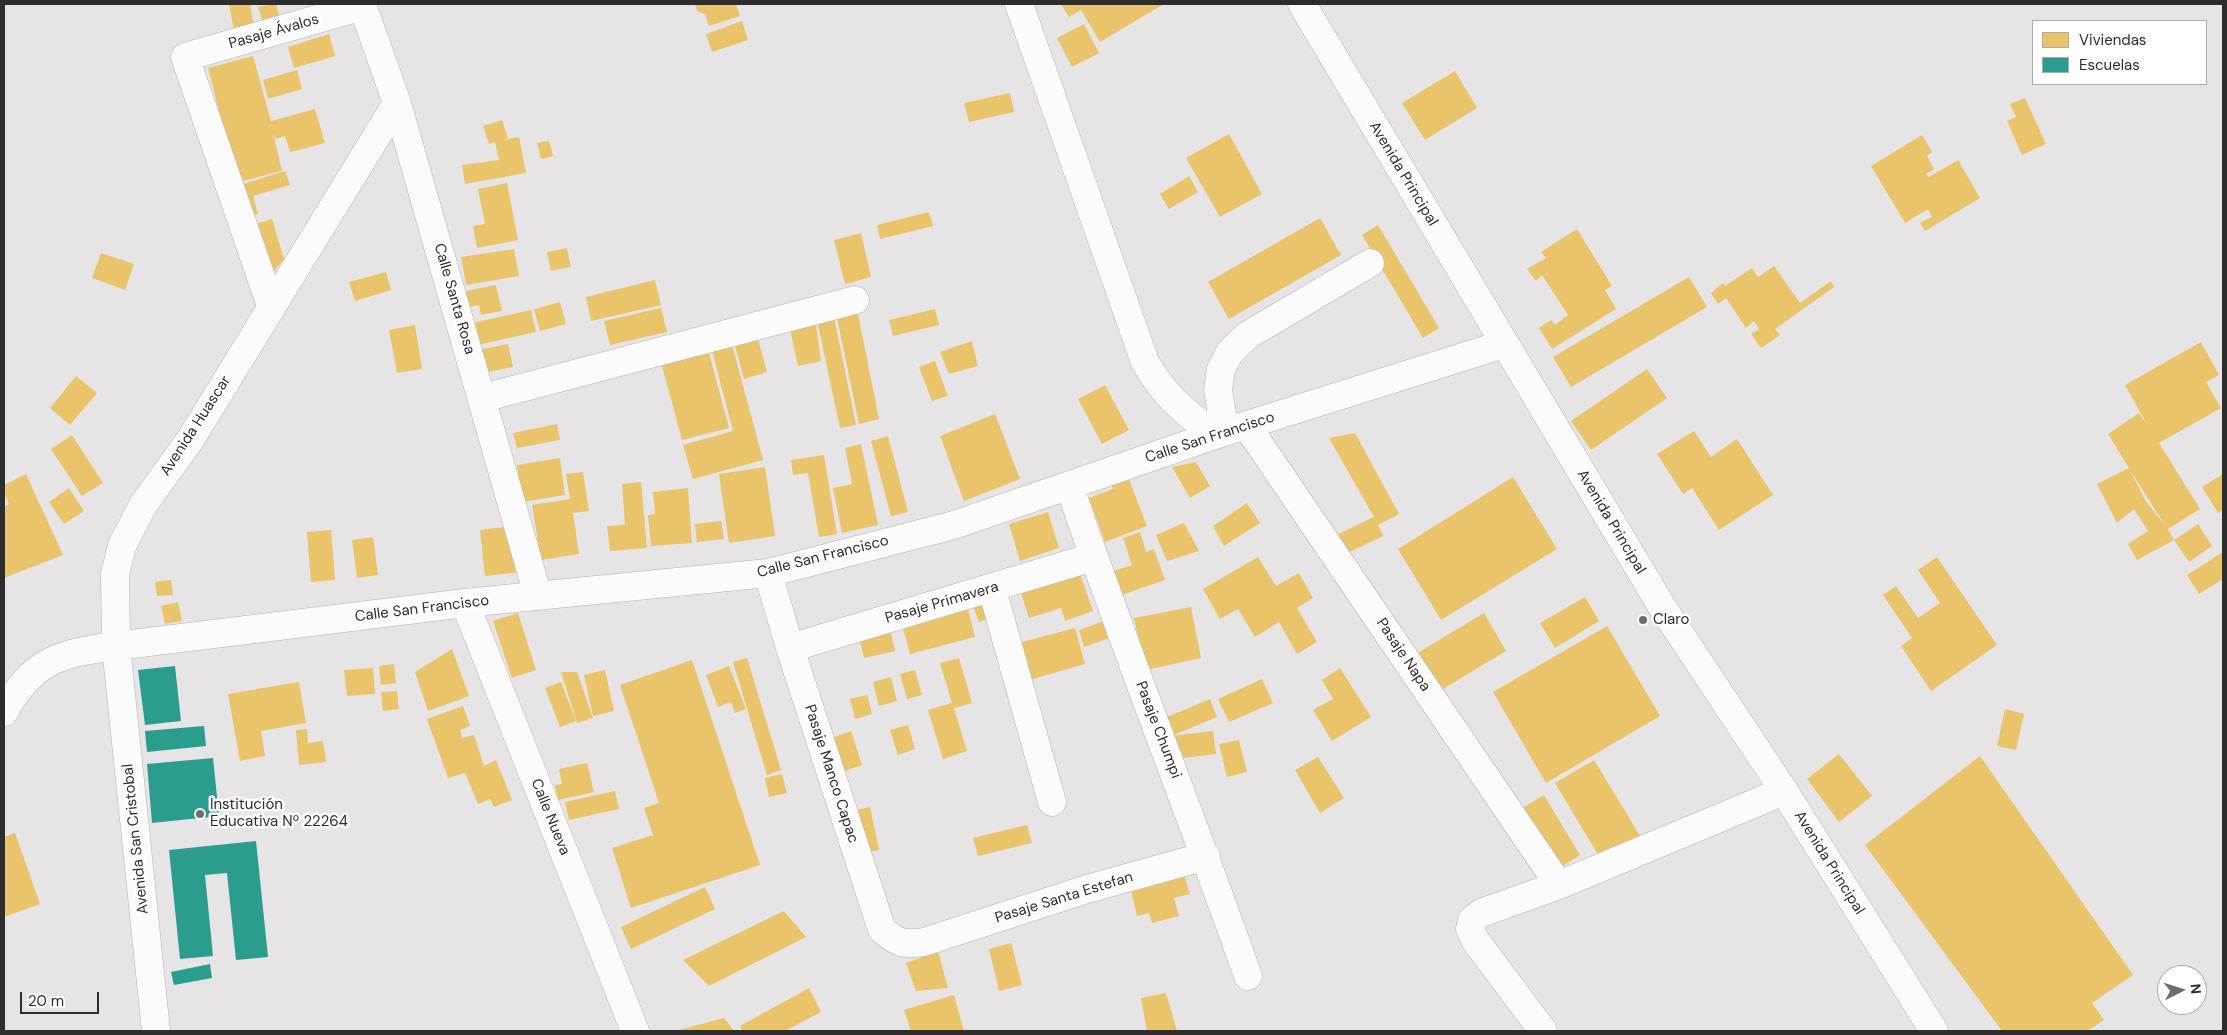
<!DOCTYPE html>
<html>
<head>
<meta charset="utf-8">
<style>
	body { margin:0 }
	#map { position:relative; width:2227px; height:1035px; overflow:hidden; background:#e6e4e5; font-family:"DM Sans",sans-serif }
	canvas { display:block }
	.frame { position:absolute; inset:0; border:5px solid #2e2d2e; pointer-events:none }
	.legend { position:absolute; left:2032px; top:20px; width:175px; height:65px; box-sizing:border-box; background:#fff; border:1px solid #ababab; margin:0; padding:6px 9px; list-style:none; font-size:15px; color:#2e2d2e }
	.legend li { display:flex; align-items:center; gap:10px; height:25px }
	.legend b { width:25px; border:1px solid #ababab }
	.north { position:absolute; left:2157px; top:965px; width:50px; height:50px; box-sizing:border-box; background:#fff; border:1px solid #ababab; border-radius:50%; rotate:85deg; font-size:14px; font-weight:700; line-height:20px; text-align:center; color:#2e2d2e }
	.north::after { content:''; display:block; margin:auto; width:18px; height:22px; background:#6e6d6e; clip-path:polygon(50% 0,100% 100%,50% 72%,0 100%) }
	.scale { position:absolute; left:20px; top:992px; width:79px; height:22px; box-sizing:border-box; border:2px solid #2e2d2e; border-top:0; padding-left:6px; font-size:15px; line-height:18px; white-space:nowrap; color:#2e2d2e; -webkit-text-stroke:4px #fff; paint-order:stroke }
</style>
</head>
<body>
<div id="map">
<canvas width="2227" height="1035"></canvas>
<div class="frame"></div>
<ul class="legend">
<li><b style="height:14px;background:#e9c46a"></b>Viviendas</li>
<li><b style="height:14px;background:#2a9d8f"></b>Escuelas</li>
</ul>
<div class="north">N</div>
<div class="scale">20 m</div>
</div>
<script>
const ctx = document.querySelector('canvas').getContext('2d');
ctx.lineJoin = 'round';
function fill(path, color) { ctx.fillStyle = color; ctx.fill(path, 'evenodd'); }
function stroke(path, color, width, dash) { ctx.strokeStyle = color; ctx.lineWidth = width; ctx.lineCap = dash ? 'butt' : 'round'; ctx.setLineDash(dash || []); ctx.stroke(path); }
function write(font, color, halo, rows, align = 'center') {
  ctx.font = font + ' "DM Sans",sans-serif'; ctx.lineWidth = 5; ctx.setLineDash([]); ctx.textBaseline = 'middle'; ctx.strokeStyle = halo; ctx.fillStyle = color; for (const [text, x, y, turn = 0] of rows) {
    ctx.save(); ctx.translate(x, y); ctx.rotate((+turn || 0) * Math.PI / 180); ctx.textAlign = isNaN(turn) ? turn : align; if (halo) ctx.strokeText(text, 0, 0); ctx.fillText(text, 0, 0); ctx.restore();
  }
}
const homes = new Path2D(`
	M 229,4 L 250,4 L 255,32 L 235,36 Z
	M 272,4 L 276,4 L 281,22 L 264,27 L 258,7 Z
	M 695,4 L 736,4 L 740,16 L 709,26 L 705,14 L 698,12 Z
	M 1061,4 L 1164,4 L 1100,42 L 1081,10 L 1069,17 Z
	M 742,21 L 748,40 L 712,52 L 706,34 Z
	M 1084,24 L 1099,53 L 1072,67 L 1057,38 Z
	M 329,34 L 335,56 L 294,68 L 288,47 Z
	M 253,56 L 271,121 L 315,109 L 325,143 L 290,152 L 285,136 L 276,139 L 273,133 L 282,171 L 231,184 L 227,142 L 208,68 Z
	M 297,70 L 302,89 L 268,99 L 263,80 Z
	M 1455,71 L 1477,108 L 1425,140 L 1402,103 Z
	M 1010,93 L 1014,112 L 969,122 L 964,103 Z
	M 2025,98 L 2046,144 L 2022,155 L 2007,121 L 2016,117 L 2010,104 Z
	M 502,120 L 508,138 L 502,140 L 519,137 L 526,173 L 465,184 L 462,165 L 499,160 L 495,142 L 489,144 L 483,126 Z
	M 1229,134 L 1262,194 L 1220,217 L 1186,158 Z
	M 1922,135 L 1932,152 L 1927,156 L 1934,169 L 1926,174 L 1929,177 L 1958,160 L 1980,198 L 1925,231 L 1920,223 L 1932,217 L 1928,209 L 1905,223 L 1871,166 Z
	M 549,141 L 553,156 L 541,159 L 537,143 Z
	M 285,171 L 290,185 L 253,196 L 258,214 L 244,218 L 234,187 Z
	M 1189,176 L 1198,192 L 1169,209 L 1160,194 Z
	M 507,183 L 518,240 L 477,248 L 473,226 L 485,224 L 478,189 Z
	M 929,212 L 933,226 L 880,239 L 877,225 Z
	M 1320,218 L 1341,255 L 1229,319 L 1208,282 Z
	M 272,219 L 284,259 L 265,282 L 249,226 Z
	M 1378,225 L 1439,328 L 1423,338 L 1362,235 Z
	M 1577,229 L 1612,286 L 1605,290 L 1616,309 L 1552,349 L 1539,328 L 1551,320 L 1555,325 L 1568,315 L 1542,275 L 1536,281 L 1527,269 L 1546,258 L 1541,252 Z
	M 861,233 L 871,277 L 845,284 L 834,240 Z
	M 567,248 L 571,267 L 551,271 L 547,252 Z
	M 514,249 L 519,276 L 466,285 L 461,257 Z
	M 101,253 L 134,264 L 125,290 L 92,278 Z
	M 1774,266 L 1800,303 L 1831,281 L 1834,287 L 1775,329 L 1780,335 L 1761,348 L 1751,334 L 1759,329 L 1754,321 L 1746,328 L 1726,298 L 1718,304 L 1711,293 L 1723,283 L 1725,286 L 1752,268 L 1758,277 Z
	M 386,272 L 391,290 L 355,301 L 349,282 Z
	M 1689,277 L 1707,307 L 1571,387 L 1553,357 Z
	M 655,280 L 661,305 L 591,321 L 586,297 Z
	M 496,285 L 502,311 L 481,315 L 479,305 L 469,307 L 466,291 Z
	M 560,302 L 566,324 L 540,331 L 534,309 Z
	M 661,308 L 667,332 L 610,345 L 604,321 Z
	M 857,309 L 879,419 L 859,424 L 836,313 Z
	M 935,309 L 939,325 L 893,336 L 889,320 Z
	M 531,310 L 536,332 L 477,345 L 472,323 Z
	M 834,317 L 856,425 L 840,428 L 817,320 Z
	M 415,325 L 422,369 L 397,373 L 389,330 Z
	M 816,325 L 821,361 L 798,366 L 790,329 Z
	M 756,332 L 767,372 L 744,379 L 733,338 Z
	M 731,341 L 763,460 L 693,479 L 683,445 L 733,431 L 711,347 Z
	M 972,341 L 978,366 L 949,374 L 940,352 Z
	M 2201,342 L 2219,375 L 2206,382 L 2221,408 L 2159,443 L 2200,509 L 2168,529 L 2174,540 L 2137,560 L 2128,544 L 2148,531 L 2134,509 L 2117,523 L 2097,484 L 2129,468 L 2108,434 L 2139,413 L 2148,426 L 2125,385 ZM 2130,470 L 2166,527 L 2145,500 Z
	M 508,344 L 513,367 L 483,373 L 478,350 Z
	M 708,349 L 729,428 L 682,440 L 661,362 Z
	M 935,361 L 948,396 L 932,401 L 919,367 Z
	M 1647,369 L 1667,398 L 1591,450 L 1571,421 Z
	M 76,376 L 97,393 L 70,425 L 50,408 Z
	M 1105,385 L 1129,430 L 1102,444 L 1078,399 Z
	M 995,414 L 1020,479 L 964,501 L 940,436 Z
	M 557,424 L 560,440 L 517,448 L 513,433 Z
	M 1694,431 L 1711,457 L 1737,439 L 1773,495 L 1719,530 L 1692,488 L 1683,494 L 1657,454 Z
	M 1355,433 L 1399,514 L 1378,525 L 1383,536 L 1339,557 L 1330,538 L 1374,517 L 1329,438 Z
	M 72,435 L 103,483 L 82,496 L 51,449 Z
	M 888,436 L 908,512 L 891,516 L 871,441 Z
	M 861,444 L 878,525 L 842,533 L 833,488 L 852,484 L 845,448 Z
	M 824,455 L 837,534 L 819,537 L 808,473 L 793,475 L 791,460 Z
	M 560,458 L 565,495 L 523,502 L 517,465 Z
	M 1196,462 L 1210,486 L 1190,498 L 1172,467 Z
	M 765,467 L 775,536 L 729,543 L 719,474 Z
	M 1126,471 L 1147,526 L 1105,542 L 1089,498 L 1113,489 L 1109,477 Z
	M 583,472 L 589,511 L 573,513 L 579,554 L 541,560 L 532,505 L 570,499 L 566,474 Z
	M 26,474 L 63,555 L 4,578 L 4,507 L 9,504 L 4,492 L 4,485 Z
	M 2223,474 L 2223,510 L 2218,513 L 2202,487 Z
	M 1513,477 L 1557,549 L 1441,620 L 1398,549 Z
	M 641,482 L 647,548 L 610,551 L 607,526 L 625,525 L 622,484 Z
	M 69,488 L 84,511 L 64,524 L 49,502 Z
	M 688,488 L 692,543 L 651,546 L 648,515 L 655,514 L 653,492 Z
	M 1247,503 L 1260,523 L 1224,546 L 1213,526 Z
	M 1048,512 L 1059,548 L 1020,561 L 1009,524 Z
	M 721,521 L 724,539 L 697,542 L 695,524 Z
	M 1184,523 L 1199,551 L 1167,561 L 1156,535 Z
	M 2198,524 L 2212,546 L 2189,562 L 2174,540 Z
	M 514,526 L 520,572 L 485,576 L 480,530 Z
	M 331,530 L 335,580 L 311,582 L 307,532 Z
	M 1140,532 L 1146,552 L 1154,549 L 1165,580 L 1113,598 L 1104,574 L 1132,565 L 1123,538 Z
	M 373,537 L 378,575 L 357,578 L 352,540 Z
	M 2223,552 L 2223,579 L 2199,594 L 2187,575 Z
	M 1258,557 L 1276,586 L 1299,573 L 1313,598 L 1297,608 L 1317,642 L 1297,654 L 1279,622 L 1255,637 L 1238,609 L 1220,619 L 1203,589 Z
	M 1937,557 L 1997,645 L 1931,691 L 1901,646 L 1912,638 L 1883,595 L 1896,586 L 1918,618 L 1940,603 L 1918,570 Z
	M 1078,568 L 1093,611 L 1065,621 L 1061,608 L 1029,618 L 1019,587 Z
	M 171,580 L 173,595 L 157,596 L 155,582 Z
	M 1585,597 L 1599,621 L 1555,648 L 1540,623 Z
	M 966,600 L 975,637 L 910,654 L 900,617 Z
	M 991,601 L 996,616 L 979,622 L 973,607 Z
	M 178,602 L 182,621 L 165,624 L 161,606 Z
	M 1191,607 L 1201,658 L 1146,670 L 1134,618 Z
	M 518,613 L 536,670 L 512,678 L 493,621 Z
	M 1484,613 L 1506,651 L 1433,695 L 1411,657 Z
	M 1109,619 L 1115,636 L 1084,647 L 1079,630 Z
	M 889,625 L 895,651 L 864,658 L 858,632 Z
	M 1607,626 L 1660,716 L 1546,783 L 1493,692 Z
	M 1075,628 L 1085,664 L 1026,681 L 1015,644 Z
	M 452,649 L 469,696 L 428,711 L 415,672 Z
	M 747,658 L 781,770 L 767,775 L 733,662 Z
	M 959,658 L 972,703 L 954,708 L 967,751 L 943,759 L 928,710 L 952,703 L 940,663 Z
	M 692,660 L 760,865 L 631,908 L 612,848 L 653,835 L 644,808 L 659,803 L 620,685 Z
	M 394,664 L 396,683 L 381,685 L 379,666 Z
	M 729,666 L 746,709 L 735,713 L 731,702 L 718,707 L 706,675 Z
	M 373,668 L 375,694 L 347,696 L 344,670 Z
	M 1340,668 L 1371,717 L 1332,741 L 1313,710 L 1333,699 L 1322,680 Z
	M 605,670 L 614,711 L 593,716 L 584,675 Z
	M 915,670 L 922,695 L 907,699 L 900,674 Z
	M 561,672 L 577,672 L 593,718 L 577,723 Z
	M 891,677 L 897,701 L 879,706 L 873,682 Z
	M 1262,679 L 1273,703 L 1229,722 L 1218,699 Z
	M 299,682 L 306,723 L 261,731 L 265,756 L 240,761 L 228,694 Z
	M 561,682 L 576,721 L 560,727 L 545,688 Z
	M 397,691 L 399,709 L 383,711 L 381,692 Z
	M 867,695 L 872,714 L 855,719 L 850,699 Z
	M 1210,699 L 1217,717 L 1169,737 L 1162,719 Z
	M 463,706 L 470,726 L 460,730 L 462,738 L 474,735 L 484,766 L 496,760 L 512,800 L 494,807 L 490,799 L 478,804 L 465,773 L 448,778 L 427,719 Z
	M 2005,709 L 2024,714 L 2016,750 L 1997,746 Z
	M 908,725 L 915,749 L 898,755 L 890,730 Z
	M 307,729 L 308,743 L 323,741 L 326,762 L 299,765 L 296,730 Z
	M 851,731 L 862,765 L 833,775 L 823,741 Z
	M 1213,731 L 1216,754 L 1174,759 L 1171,736 Z
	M 1239,740 L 1247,772 L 1227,777 L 1219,744 Z
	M 1839,754 L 1872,796 L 1839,822 L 1807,779 Z
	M 1980,756 L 2133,975 L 2092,1003 L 2104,1020 L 2087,1031 L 2002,1031 L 1865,845 Z
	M 1318,757 L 1344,798 L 1320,813 L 1295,770 Z
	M 1594,760 L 1642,839 L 1603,863 L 1555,783 Z
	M 587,763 L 594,792 L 558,800 L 555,785 L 562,784 L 559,769 Z
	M 782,774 L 787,793 L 769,797 L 765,778 Z
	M 615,791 L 619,809 L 569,820 L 565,802 Z
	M 1544,795 L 1580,855 L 1555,871 L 1518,811 Z
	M 870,807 L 879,850 L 858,855 L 848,812 Z
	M 1027,825 L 1032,843 L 978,856 L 973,838 Z
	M 15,833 L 40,904 L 4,917 L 4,837 Z
	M 1184,875 L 1190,894 L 1174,898 L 1179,916 L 1152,923 L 1149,913 L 1137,916 L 1131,890 Z
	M 705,887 L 715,909 L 631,949 L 621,927 Z
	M 784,911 L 806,937 L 709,986 L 683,960 Z
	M 1011,943 L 1022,985 L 999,991 L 989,949 Z
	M 938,951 L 948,988 L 916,991 L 906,963 Z
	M 809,988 L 821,1012 L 785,1031 L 743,1031 L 740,1026 Z
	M 1166,993 L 1177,1031 L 1147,1031 L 1141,998 Z
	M 954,995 L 964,1031 L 911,1031 L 904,1010 Z
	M 724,1018 L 734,1031 L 676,1031 Z`);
const schools = new Path2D(`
	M 175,666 L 181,721 L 145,725 L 138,670 Z
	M 204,726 L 206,746 L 147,752 L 145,731 Z
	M 213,758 L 219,816 L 152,823 L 147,764 Z
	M 256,841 L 268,957 L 236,960 L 227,873 L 205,875 L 213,956 L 180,959 L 169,850 Z
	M 210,964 L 212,978 L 174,985 L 171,972 Z`);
const minor = new Path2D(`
	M 362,4 L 397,103 L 538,596
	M 1019,4 L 1145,362 C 1165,397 1184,411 1215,435
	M 271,306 L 185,57 L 363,6
	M 483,398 L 855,300
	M 1247,426 L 1559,885
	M 1228,431 L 1222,414 L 1218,390 L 1221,369 L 1230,352 L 1248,335 L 1370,263
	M 1069,485 C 1125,650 1190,812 1248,976
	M 768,573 L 790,648 L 882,930 C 898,943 903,945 924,942 L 1087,889 L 1206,856
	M 992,589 L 1052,802
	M 465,603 L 635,1031
	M 790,648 L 1093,557
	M 4,712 C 32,660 61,653 116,646 L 115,574 L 122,546 L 143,505 L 190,440 L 397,103
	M 156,1031 L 116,646 L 465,603 L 768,573 L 954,525 L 1215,435 L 1504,344
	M 1543,1031 L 1475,940 L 1470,929 L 1472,920 L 1481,913 L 1559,885 L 1784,791`);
const major = new Path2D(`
	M 1302,4 L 1661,605 L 1784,791 L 1934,1031`);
const markers = [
	[1643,620,5,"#6e6d6e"],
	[200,814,5,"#6e6d6e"]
];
const streetNames = [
	["Pasaje Ávalos",274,32,-16],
	["Avenida Principal",1403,174,59],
	["Calle Santa Rosa",454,299,74],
	["Avenida Huascar",196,426,-57],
	["Calle San Francisco",1210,438,-18],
	["Avenida Principal",1611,522,59],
	["Calle San Francisco",823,557,-14],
	["Pasaje Primavera",942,603,-16],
	["Calle San Francisco",422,609,-7],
	["Pasaje Napa",1403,655,56],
	["Pasaje Chumpi",1158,730,69],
	["Pasaje Manco Capac",831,774,72],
	["Calle Nueva",550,817,68],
	["Avenida San Cristobal",136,839,-96],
	["Avenida Principal",1829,863,58],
	["Pasaje Santa Estefan",1064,898,-17]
];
const poiNames = [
	["Claro",1653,620],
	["Institución",210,805],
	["Educativa Nº 22264",210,822]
];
fill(homes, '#e9c46a');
fill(schools, '#2a9d8f');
stroke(minor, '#b3b1b2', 29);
stroke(major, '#b3b1b2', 29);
stroke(minor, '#fbfbfb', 28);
stroke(major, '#fbfbfb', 28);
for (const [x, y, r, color] of markers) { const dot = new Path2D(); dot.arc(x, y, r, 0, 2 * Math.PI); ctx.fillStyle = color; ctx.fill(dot); stroke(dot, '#fff', 2); }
write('15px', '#2e2d2e', '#fff', streetNames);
write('15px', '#2e2d2e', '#fff', poiNames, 'left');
</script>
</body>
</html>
